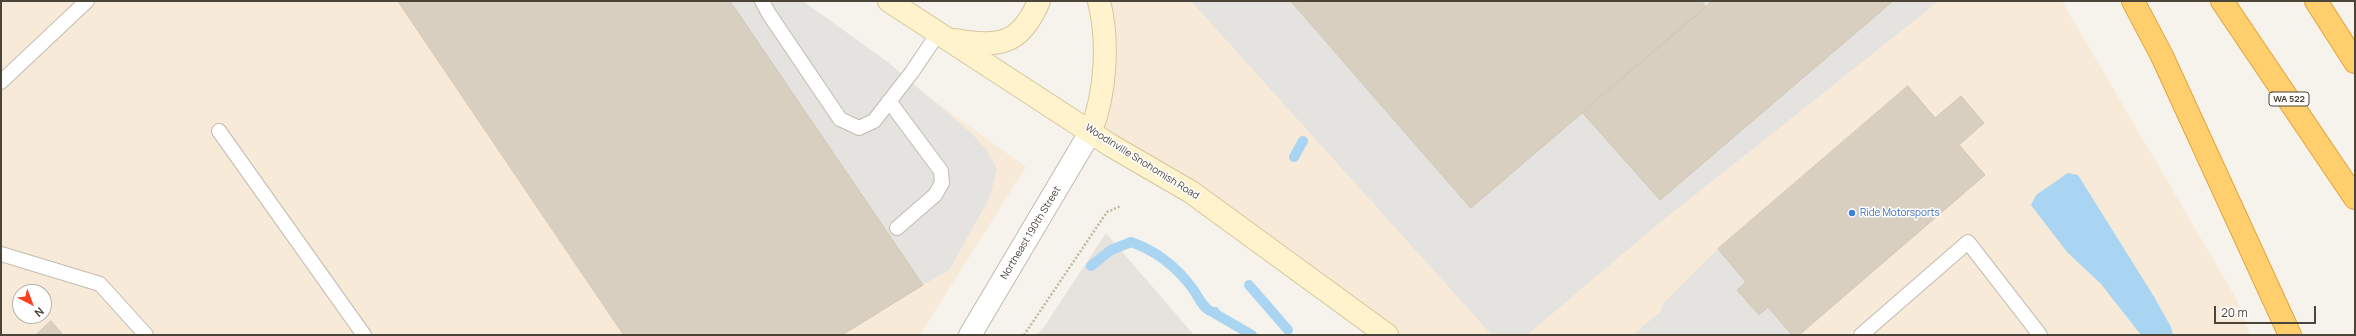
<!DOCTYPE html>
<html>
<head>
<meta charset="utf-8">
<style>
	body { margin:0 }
	#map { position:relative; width:2356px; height:336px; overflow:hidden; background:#f6f3ec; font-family:Manrope,sans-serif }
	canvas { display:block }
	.frame { position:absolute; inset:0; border:2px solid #4b4439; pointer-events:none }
	.north { position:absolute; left:12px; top:284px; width:40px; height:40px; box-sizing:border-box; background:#fff; border:1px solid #b7b4b0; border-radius:50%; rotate:138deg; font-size:11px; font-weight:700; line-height:16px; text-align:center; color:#4b4439 }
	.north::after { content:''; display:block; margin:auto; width:14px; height:18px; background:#fc3f1d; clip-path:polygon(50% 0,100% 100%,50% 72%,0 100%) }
	.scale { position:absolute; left:2214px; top:306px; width:102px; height:18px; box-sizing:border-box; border:2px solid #4b4439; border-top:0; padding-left:5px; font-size:12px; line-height:14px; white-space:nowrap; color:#4b4439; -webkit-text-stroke:3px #fff; paint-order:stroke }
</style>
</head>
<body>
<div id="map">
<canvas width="2356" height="336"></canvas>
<div class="frame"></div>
<div class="north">N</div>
<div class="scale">20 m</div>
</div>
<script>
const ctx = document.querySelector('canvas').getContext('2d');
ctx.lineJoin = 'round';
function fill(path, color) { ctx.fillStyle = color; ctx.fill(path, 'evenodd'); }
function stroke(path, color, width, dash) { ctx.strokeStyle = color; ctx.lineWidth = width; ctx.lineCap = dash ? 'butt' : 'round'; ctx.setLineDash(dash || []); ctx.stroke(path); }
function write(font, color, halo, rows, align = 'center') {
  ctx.font = font + ' Manrope,sans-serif'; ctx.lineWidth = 3; ctx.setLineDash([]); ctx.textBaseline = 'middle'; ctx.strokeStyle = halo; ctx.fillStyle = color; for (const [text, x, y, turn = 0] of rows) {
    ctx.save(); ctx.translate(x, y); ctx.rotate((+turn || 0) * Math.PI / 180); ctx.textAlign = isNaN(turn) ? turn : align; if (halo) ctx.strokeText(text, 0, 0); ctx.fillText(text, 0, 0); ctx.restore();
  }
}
const commercial = new Path2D(`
	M 1,1 L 796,1 L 1026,167 L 920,335 L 1,335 ZM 20,292 L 44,292 L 44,316 L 20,316 Z
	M 1086,1 L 2062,1 L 2237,300 L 2250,335 L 1387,335 L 1091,131 L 1105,63 Z`);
const industrial = new Path2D(`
	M 1106,233 L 1194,335 L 1037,335 L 1044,327 Z`);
const parking = new Path2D(`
	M 730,1 L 803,1 L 889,63 L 971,133 L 986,149 L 997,169 L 990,197 L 949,270 L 923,285 Z
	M 1191,1 L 1939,1 L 1652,229 L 1527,335 L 1492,335 Z
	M 1718,249 L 1746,282 L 1737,290 L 1758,315 L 1768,307 L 1792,335 L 1633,335 L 1661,311 L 1663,304 Z`);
const water = new Path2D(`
	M 2068,173 L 2078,175 L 2153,295 L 2171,327 L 2173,335 L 2141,335 L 2101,284 L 2067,252 L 2031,205 L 2036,195 Z`);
const stream = new Path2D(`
	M 1294,157 L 1303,141
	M 1091,266 L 1111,250 L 1131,242 C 1157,251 1176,266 1193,289 C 1198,296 1205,313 1215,312
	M 1249,285 L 1288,330
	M 1214,313 L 1252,335`);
const building = new Path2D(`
	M 398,1 L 730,1 L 923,285 L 842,335 L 624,335 Z
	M 1291,1 L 1701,1 L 1706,7 L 1471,208 Z
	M 1713,1 L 1893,1 L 1660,200 L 1582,112 Z
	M 1908,86 L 1935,118 L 1961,96 L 1984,123 L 1959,145 L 1985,175 L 1799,335 L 1792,335 L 1768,307 L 1759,315 L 1737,290 L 1746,282 L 1718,249 Z
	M 51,321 L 63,335 L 36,335 Z`);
const path = new Path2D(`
	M 1024,335 L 1107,212 L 1121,206`);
const lane = new Path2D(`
	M 762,1 L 769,14 L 840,119 L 859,128 L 874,121 L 912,72 L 939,32
	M 1,82 L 87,1
	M 889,101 L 941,171 L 942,183 L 935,195 L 897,228
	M 219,131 L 364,335
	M 1,254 L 100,284 L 146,335
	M 1861,335 L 1968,242 L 2040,335`);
const street = new Path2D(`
	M 970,335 L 1091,131`);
const secondary = new Path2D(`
	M 889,1 L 1110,145 L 1191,192 L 1387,335
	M 955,40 C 999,47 1020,46 1039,1
	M 1091,131 C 1106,92 1109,41 1099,1`);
const highway = new Path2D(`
	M 2133,1 L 2162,56 L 2290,335
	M 2222,1 L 2355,198
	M 2316,1 L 2355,62`);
const markers = [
	[1852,213,4,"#3f7fe0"]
];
const shields = [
	[2289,99,40]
];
const shieldNames = [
	["WA 522",2289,99]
];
const streetNames = [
	["Woodinville Snohomish Road",1142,162,32],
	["Northeast 190th Street",1031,233,-59]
];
const shopNames = [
	["Ride Motorsports",1860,213]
];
fill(commercial, '#f7ead8');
fill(industrial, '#e6e2dd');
fill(parking, '#e5e3e0');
fill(water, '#a9d4f2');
stroke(stream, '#a9d4f2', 10);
fill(building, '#d8cfc1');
stroke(building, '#d3c7b4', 1);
stroke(lane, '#c2bbae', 16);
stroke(street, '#c2bbae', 24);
stroke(secondary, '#d6c79b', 24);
stroke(highway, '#e0a43c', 24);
stroke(path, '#c4b79f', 2.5, [2, 2]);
stroke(lane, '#fff', 14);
stroke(street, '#fff', 22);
stroke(secondary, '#fff3cd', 22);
stroke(highway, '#ffcf6e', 22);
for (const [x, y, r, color] of markers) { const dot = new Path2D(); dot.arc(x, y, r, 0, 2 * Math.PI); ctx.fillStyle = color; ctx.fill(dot); stroke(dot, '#fff', 1.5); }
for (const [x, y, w] of shields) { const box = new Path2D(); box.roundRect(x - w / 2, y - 7, w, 14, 3); ctx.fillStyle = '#fff'; ctx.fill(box); stroke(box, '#4b4439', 1); }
write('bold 9px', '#4b4439', null, shieldNames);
write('10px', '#4b4439', '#fff', streetNames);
write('10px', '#366cbe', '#fff', shopNames, 'left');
</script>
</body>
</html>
